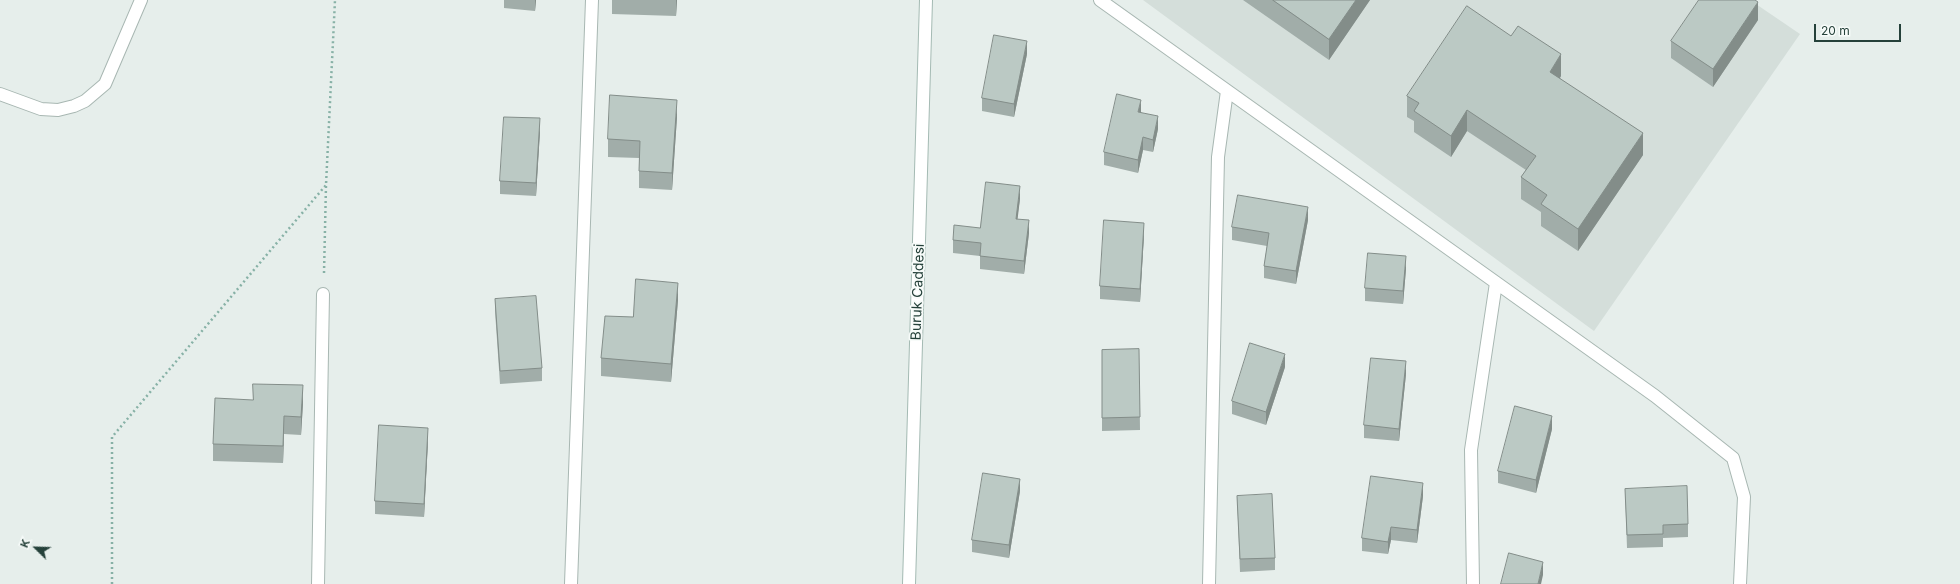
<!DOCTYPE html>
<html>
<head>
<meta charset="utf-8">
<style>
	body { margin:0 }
	#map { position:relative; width:1960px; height:584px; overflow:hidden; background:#e6eeeb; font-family:Inter,sans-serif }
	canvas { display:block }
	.north { position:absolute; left:16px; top:528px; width:40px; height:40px; -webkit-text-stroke:3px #f7fbf9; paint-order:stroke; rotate:293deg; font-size:11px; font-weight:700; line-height:16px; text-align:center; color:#25413a }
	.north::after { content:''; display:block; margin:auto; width:14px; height:18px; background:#25413a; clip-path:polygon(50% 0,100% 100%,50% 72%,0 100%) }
	.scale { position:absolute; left:1814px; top:24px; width:87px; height:18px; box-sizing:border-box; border:2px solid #25413a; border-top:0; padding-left:5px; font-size:12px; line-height:14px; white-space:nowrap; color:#25413a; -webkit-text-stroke:3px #f7fbf9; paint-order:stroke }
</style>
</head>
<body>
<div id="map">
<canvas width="1960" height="584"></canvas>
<div class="north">K</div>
<div class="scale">20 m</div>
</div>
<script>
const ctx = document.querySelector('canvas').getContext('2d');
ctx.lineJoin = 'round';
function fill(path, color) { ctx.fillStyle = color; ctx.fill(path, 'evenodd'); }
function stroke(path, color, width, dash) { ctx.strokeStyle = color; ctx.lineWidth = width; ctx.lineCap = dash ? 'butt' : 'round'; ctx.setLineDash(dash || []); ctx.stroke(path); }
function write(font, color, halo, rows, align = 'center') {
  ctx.font = font + ' Inter,sans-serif'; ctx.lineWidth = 3.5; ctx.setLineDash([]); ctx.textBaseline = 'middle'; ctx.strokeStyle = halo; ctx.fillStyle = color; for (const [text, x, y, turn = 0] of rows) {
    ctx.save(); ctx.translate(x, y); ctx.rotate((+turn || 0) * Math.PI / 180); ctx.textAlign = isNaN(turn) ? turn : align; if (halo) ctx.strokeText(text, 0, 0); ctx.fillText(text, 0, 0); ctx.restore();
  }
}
const built = new Path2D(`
	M 1143,0 L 1750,0 L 1800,34 L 1594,331 Z`);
const path = new Path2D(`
	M 324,273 L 326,185 L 335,0
	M 112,584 L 112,437 L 326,185`);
const lane = new Path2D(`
	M 0,94 L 41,109 L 58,110 L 74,106 L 85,101 L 105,84 L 141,0`);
const street = new Path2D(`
	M 1100,0 L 1655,396 L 1733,458 L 1744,497 L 1740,584
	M 318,584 L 323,294
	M 571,584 L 592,0
	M 1209,584 L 1218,157 L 1227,91
	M 1473,584 L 1471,450 L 1496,283`);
const secondary = new Path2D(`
	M 909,584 L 926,0`);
const wall = new Path2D(`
	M 504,0 L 536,0 L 535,11 L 504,8 Z
	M 612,0 L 677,0 L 676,16 L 612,14 Z
	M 1243,0 L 1370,0 L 1329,60 Z
	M 1758,20 L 1713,87 L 1671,58 L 1671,41 Z
	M 1027,54 L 1014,117 L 982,111 L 982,98 Z
	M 1561,76 L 1560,78 L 1643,155 L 1578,251 L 1541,226 L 1541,212 L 1521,199 L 1521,177 L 1526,170 L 1467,131 L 1451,157 L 1414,132 L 1414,121 L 1407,117 L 1407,96 Z
	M 1141,112 L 1158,129 L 1153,152 L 1143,150 L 1138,173 L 1104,165 L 1104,152 Z
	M 677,117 L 672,190 L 639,188 L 639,158 L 608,157 L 608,139 Z
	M 540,131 L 536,196 L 500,194 L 500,181 Z
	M 1020,199 L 1017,219 L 1029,233 L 1024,274 L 980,269 L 980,256 L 953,253 L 953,240 L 980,228 Z
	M 1308,220 L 1296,284 L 1264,278 L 1264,266 L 1267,246 L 1232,240 L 1232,227 Z
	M 1144,235 L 1140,302 L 1100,299 L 1100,286 Z
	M 1406,269 L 1403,304 L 1365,301 L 1365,288 Z
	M 495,299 L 542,368 L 542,381 L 500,384 L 495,311 Z
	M 678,300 L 671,382 L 601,376 L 601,358 L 633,317 Z
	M 1139,349 L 1140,430 L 1102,431 L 1102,350 Z
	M 1285,367 L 1266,425 L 1232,414 L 1232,401 Z
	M 1406,374 L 1399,441 L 1364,438 L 1364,425 Z
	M 303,403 L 301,435 L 284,434 L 283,463 L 213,461 L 213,444 Z
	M 1552,429 L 1536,493 L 1498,483 L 1498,471 Z
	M 428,441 L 424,517 L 375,514 L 375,501 Z
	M 1625,489 L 1688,524 L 1688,537 L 1663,538 L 1663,547 L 1627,548 Z
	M 1020,491 L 1009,558 L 972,552 L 972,540 Z
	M 1237,496 L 1275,558 L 1275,570 L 1240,572 Z
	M 1423,496 L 1417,543 L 1391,540 L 1388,554 L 1362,551 L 1362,538 Z`);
const shadedWall = new Path2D(`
	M 535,0 L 536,0 L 535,11 Z
	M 676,0 L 677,0 L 676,16 Z
	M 1356,0 L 1370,0 L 1329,60 L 1329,39 Z
	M 1758,2 L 1758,20 L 1713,87 L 1713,69 Z
	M 1027,41 L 1027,54 L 1014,117 L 1014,104 Z
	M 1561,54 L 1561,76 L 1550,93 L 1550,72 Z
	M 677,100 L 677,117 L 672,190 L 672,173 Z
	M 1141,100 L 1141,113 L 1138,112 Z
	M 1467,110 L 1467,131 L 1451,157 L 1451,136 Z
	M 1158,116 L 1158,129 L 1153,152 L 1153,140 Z
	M 540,118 L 540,131 L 536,196 L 536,183 Z
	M 1643,133 L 1643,155 L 1578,251 L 1578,229 Z
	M 1143,137 L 1143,150 L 1138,173 L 1138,160 Z
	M 1020,186 L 1020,199 L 1016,232 L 1016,219 Z
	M 1308,207 L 1308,220 L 1296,284 L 1296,271 Z
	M 1029,220 L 1029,233 L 1024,274 L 1024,261 Z
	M 1144,223 L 1144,235 L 1140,302 L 1140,289 Z
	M 1406,256 L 1406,269 L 1403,304 L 1403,291 Z
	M 678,283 L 678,300 L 671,382 L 671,364 Z
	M 1285,354 L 1285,367 L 1266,425 L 1266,412 Z
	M 1406,361 L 1406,374 L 1399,441 L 1399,429 Z
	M 303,385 L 303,403 L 301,435 L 301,417 Z
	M 284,416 L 284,434 L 283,463 L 283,446 Z
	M 1552,416 L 1552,429 L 1536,493 L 1536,480 Z
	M 428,428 L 428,441 L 424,517 L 424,504 Z
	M 1020,479 L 1020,491 L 1009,558 L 1009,545 Z
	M 1423,483 L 1423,496 L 1417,543 L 1417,530 Z
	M 1391,527 L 1391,540 L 1388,554 L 1388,542 Z
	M 1543,562 L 1543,575 L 1541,584 L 1538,584 Z`);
const building = new Path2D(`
	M 1273,0 L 1356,0 L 1329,39 Z
	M 1699,0 L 1755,0 L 1758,2 L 1713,69 L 1671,41 Z
	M 1467,6 L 1511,36 L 1518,26 L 1561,54 L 1550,72 L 1643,133 L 1578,229 L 1541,204 L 1547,195 L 1521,177 L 1536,156 L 1467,110 L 1451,136 L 1414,111 L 1419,103 L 1407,96 Z
	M 994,35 L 1027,41 L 1014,104 L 982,98 Z
	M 1117,94 L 1141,100 L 1138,112 L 1158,116 L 1153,140 L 1143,137 L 1138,160 L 1104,152 Z
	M 610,95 L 677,100 L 672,173 L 639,171 L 640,141 L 608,139 Z
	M 504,117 L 540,118 L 536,183 L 500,181 Z
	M 986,182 L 1020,186 L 1016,219 L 1029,220 L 1024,261 L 980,256 L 981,243 L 953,240 L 954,225 L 980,228 Z
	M 1238,195 L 1308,207 L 1296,271 L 1264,266 L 1269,233 L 1232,227 Z
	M 1104,220 L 1144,223 L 1140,289 L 1100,286 Z
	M 1368,253 L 1406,256 L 1403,291 L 1365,288 Z
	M 636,279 L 678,283 L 671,364 L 601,358 L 605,316 L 633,317 Z
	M 536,296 L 542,368 L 500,371 L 495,299 Z
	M 1250,343 L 1285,354 L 1266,412 L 1232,401 Z
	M 1139,349 L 1140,417 L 1102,418 L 1102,350 Z
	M 1371,358 L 1406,361 L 1399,429 L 1364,425 Z
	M 253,384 L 303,385 L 301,417 L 284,416 L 283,446 L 213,444 L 215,398 L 253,400 Z
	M 1515,406 L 1552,416 L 1536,480 L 1498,471 Z
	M 379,425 L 428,428 L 424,504 L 375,501 Z
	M 983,473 L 1020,479 L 1009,545 L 972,540 Z
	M 1371,476 L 1423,483 L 1417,530 L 1391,527 L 1388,542 L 1362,538 Z
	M 1687,486 L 1688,524 L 1663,525 L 1663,534 L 1627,535 L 1625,489 Z
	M 1272,494 L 1275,558 L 1240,559 L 1237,496 Z
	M 1509,553 L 1543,562 L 1538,584 L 1501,584 Z`);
const streetNames = [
	["Buruk Caddesi",918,292,-88]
];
fill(built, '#d4deda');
stroke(lane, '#a8b7b2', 14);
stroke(street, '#a8b7b2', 14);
stroke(secondary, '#a4bab3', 14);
stroke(path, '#87b1a6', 2.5, [2, 3]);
stroke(lane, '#fff', 12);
stroke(street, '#fff', 12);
stroke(secondary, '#fff', 12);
fill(wall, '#a1ada9');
fill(shadedWall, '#838d89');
fill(building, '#bbc9c4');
stroke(building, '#838d89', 1);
write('14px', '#25413a', '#f7fbf9', streetNames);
</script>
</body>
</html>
